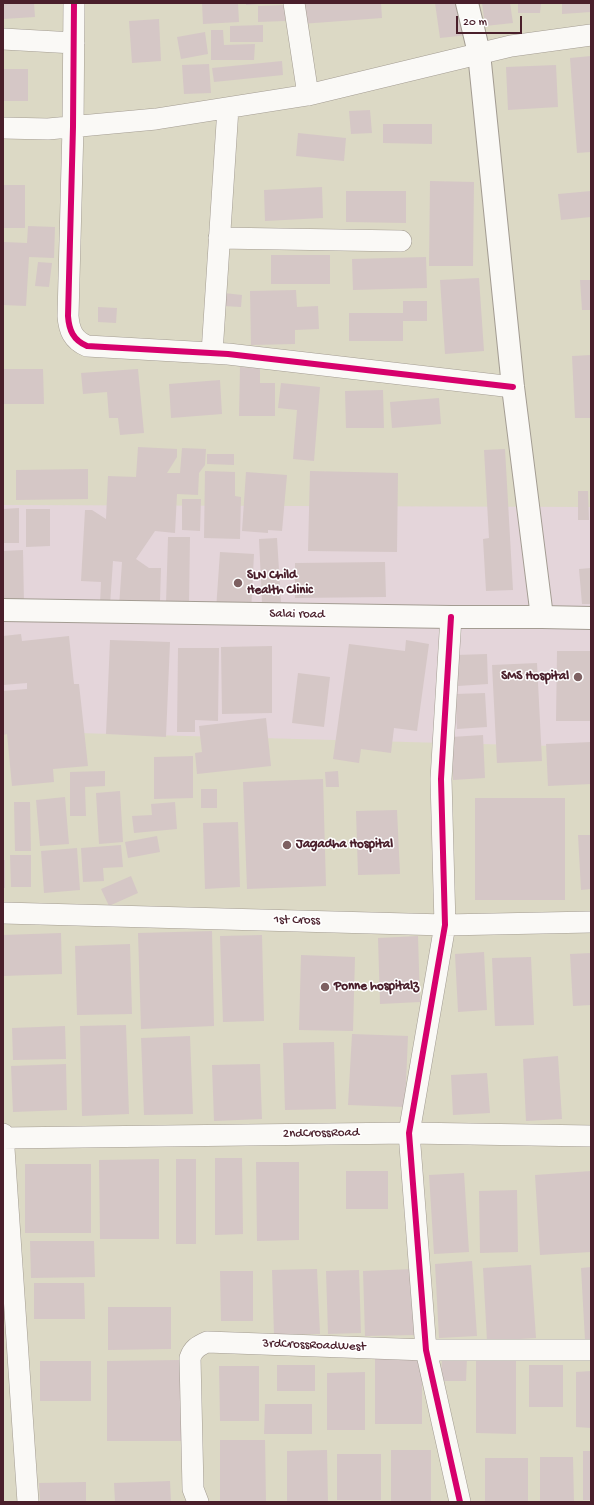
<!DOCTYPE html>
<html>
<head>
<meta charset="utf-8">
<style>
	body { margin:0 }
	#map { position:relative; width:594px; height:1505px; overflow:hidden; background:#dcd9c5; font-family:"Gochi Hand",sans-serif }
	canvas { display:block }
	.frame { position:absolute; inset:0; border:4px solid #4a1f2b; pointer-events:none }
	.scale { position:absolute; left:456px; top:16px; width:66px; height:18px; box-sizing:border-box; border:2px solid #4a1f2b; border-top:0; padding-left:5px; font-size:12px; line-height:14px; white-space:nowrap; color:#4a1f2b; -webkit-text-stroke:3px #fff; paint-order:stroke }
</style>
</head>
<body>
<div id="map">
<canvas width="594" height="1505"></canvas>
<div class="frame"></div>
<div class="scale">20 m</div>
</div>
<script>
const ctx = document.querySelector('canvas').getContext('2d');
ctx.lineJoin = 'round';
function fill(path, color) { ctx.fillStyle = color; ctx.fill(path, 'evenodd'); }
function stroke(path, color, width, dash) { ctx.strokeStyle = color; ctx.lineWidth = width; ctx.lineCap = dash ? 'butt' : 'round'; ctx.setLineDash(dash || []); ctx.stroke(path); }
function write(font, color, halo, rows, align = 'center') {
  ctx.font = font + ' "Gochi Hand",sans-serif'; ctx.lineWidth = 3; ctx.setLineDash([]); ctx.textBaseline = 'middle'; ctx.strokeStyle = halo; ctx.fillStyle = color; for (const [text, x, y, turn = 0] of rows) {
    ctx.save(); ctx.translate(x, y); ctx.rotate((+turn || 0) * Math.PI / 180); ctx.textAlign = isNaN(turn) ? turn : align; if (halo) ctx.strokeText(text, 0, 0); ctx.fillText(text, 0, 0); ctx.restore();
  }
}
const built = new Path2D(`
	M 3,505 L 591,507 L 591,747 L 3,731 Z`);
const building = new Path2D(`
	M 3,3 L 34,3 L 35,17 L 3,19 Z
	M 202,3 L 238,3 L 239,22 L 203,24 Z
	M 246,3 L 259,3 L 259,4 L 246,5 Z
	M 300,3 L 381,3 L 382,18 L 301,24 Z
	M 435,3 L 462,3 L 468,35 L 440,38 Z
	M 482,3 L 510,3 L 513,23 L 485,26 Z
	M 518,3 L 541,3 L 540,13 L 518,13 Z
	M 562,3 L 591,3 L 591,12 L 562,14 Z
	M 285,5 L 285,21 L 258,22 L 258,6 Z
	M 159,19 L 161,61 L 132,63 L 129,21 Z
	M 263,25 L 263,42 L 230,42 L 230,26 Z
	M 211,30 L 223,30 L 224,45 L 255,44 L 254,60 L 211,60 Z
	M 205,32 L 208,54 L 181,59 L 177,37 Z
	M 591,56 L 591,152 L 577,153 L 570,58 Z
	M 282,61 L 283,75 L 214,82 L 212,68 Z
	M 209,64 L 211,93 L 184,94 L 182,65 Z
	M 556,65 L 558,107 L 508,110 L 506,67 Z
	M 3,69 L 28,69 L 28,101 L 3,101 Z
	M 370,110 L 372,133 L 351,134 L 349,111 Z
	M 383,124 L 432,124 L 432,144 L 383,143 Z
	M 298,133 L 346,138 L 344,161 L 296,156 Z
	M 430,181 L 474,182 L 473,266 L 429,266 Z
	M 3,185 L 25,185 L 25,228 L 3,228 Z
	M 322,187 L 323,218 L 265,221 L 264,190 Z
	M 346,191 L 406,191 L 406,223 L 346,222 Z
	M 591,191 L 591,217 L 561,220 L 558,194 Z
	M 28,226 L 55,227 L 54,258 L 29,257 L 26,306 L 3,305 L 4,242 L 27,243 Z
	M 271,255 L 330,255 L 330,284 L 271,284 Z
	M 426,257 L 427,288 L 353,290 L 352,259 Z
	M 38,262 L 52,263 L 49,287 L 35,286 Z
	M 479,278 L 484,351 L 445,354 L 440,280 Z
	M 580,280 L 591,280 L 591,310 L 582,310 Z
	M 296,290 L 297,307 L 318,306 L 319,329 L 295,330 L 295,344 L 251,345 L 250,291 Z
	M 224,293 L 242,295 L 241,307 L 223,306 Z
	M 403,301 L 427,301 L 427,321 L 403,321 L 403,341 L 349,341 L 349,313 L 403,313 Z
	M 98,307 L 117,308 L 116,323 L 98,322 Z
	M 591,355 L 591,418 L 575,418 L 572,356 Z
	M 240,367 L 260,368 L 260,383 L 275,383 L 275,416 L 239,416 Z
	M 3,369 L 43,369 L 44,404 L 3,404 Z
	M 138,369 L 144,433 L 120,435 L 118,418 L 109,418 L 107,392 L 83,394 L 81,373 Z
	M 220,380 L 222,414 L 171,418 L 169,384 Z
	M 281,383 L 320,387 L 314,461 L 293,459 L 297,410 L 278,408 Z
	M 383,390 L 384,428 L 346,428 L 345,391 Z
	M 439,398 L 441,424 L 392,428 L 390,402 Z
	M 138,447 L 177,449 L 177,457 L 167,473 L 180,473 L 182,448 L 206,449 L 205,465 L 199,473 L 198,495 L 177,494 L 175,533 L 155,531 L 136,559 L 149,568 L 161,568 L 160,601 L 140,600 L 135,608 L 119,607 L 122,562 L 113,561 L 110,605 L 100,604 L 101,582 L 81,581 L 85,510 L 92,510 L 106,519 L 108,476 L 136,477 Z
	M 505,449 L 513,590 L 486,591 L 483,539 L 489,538 L 484,450 Z
	M 207,454 L 234,454 L 234,465 L 207,464 Z
	M 88,469 L 88,499 L 16,500 L 16,470 Z
	M 205,471 L 235,472 L 235,496 L 241,497 L 240,539 L 204,538 Z
	M 310,471 L 398,473 L 397,552 L 308,551 Z
	M 246,472 L 287,475 L 282,531 L 268,530 L 268,533 L 242,531 Z
	M 578,491 L 588,491 L 589,520 L 578,520 Z
	M 182,499 L 201,499 L 200,531 L 182,530 Z
	M 19,508 L 19,543 L 3,543 L 3,509 Z
	M 26,509 L 50,509 L 50,546 L 26,547 Z
	M 168,537 L 190,537 L 189,604 L 166,604 Z
	M 277,538 L 281,602 L 262,603 L 259,539 Z
	M 23,550 L 24,604 L 3,605 L 3,551 Z
	M 220,552 L 254,554 L 251,612 L 216,610 Z
	M 385,562 L 386,597 L 295,598 L 295,563 Z
	M 591,568 L 591,604 L 582,604 L 579,569 Z
	M 21,634 L 22,641 L 69,636 L 74,684 L 79,684 L 88,766 L 53,769 L 54,782 L 12,786 L 7,734 L 3,735 L 3,691 L 27,689 L 27,683 L 3,685 L 3,636 Z
	M 110,640 L 170,642 L 166,737 L 106,734 Z
	M 406,640 L 429,644 L 417,731 L 394,728 L 391,753 L 361,749 L 359,763 L 333,759 L 349,644 L 405,651 Z
	M 272,646 L 272,713 L 222,714 L 221,647 Z
	M 178,648 L 219,648 L 218,721 L 195,720 L 195,732 L 177,732 Z
	M 557,651 L 591,651 L 591,721 L 556,721 Z
	M 487,654 L 488,684 L 458,686 L 456,655 Z
	M 537,663 L 542,761 L 497,763 L 492,665 Z
	M 298,673 L 330,677 L 324,727 L 292,723 Z
	M 485,693 L 487,727 L 457,729 L 455,694 Z
	M 266,718 L 271,766 L 197,774 L 195,753 L 202,752 L 199,726 Z
	M 483,735 L 485,778 L 453,780 L 451,737 Z
	M 591,742 L 591,784 L 548,786 L 546,744 Z
	M 193,756 L 193,798 L 154,799 L 154,757 Z
	M 105,771 L 105,786 L 85,787 L 86,816 L 70,816 L 70,772 Z
	M 338,771 L 339,787 L 326,787 L 325,772 Z
	M 323,779 L 326,886 L 247,889 L 243,782 Z
	M 201,789 L 217,789 L 217,808 L 201,808 Z
	M 120,791 L 123,842 L 99,844 L 96,793 Z
	M 65,797 L 69,844 L 40,846 L 36,800 Z
	M 475,798 L 565,798 L 565,900 L 475,900 Z
	M 14,802 L 30,802 L 31,851 L 15,851 Z
	M 175,802 L 177,829 L 134,833 L 132,816 L 152,815 L 151,804 Z
	M 397,810 L 400,874 L 358,875 L 356,811 Z
	M 238,822 L 240,887 L 205,889 L 203,823 Z
	M 578,835 L 591,835 L 591,889 L 581,890 Z
	M 157,836 L 160,852 L 128,858 L 125,842 Z
	M 121,845 L 123,867 L 103,868 L 104,881 L 83,882 L 81,848 Z
	M 77,848 L 80,890 L 44,893 L 41,851 Z
	M 10,855 L 31,855 L 31,887 L 11,887 Z
	M 3,860 L 5,860 L 5,888 L 3,888 Z
	M 131,876 L 138,893 L 109,906 L 101,889 Z
	M 212,931 L 214,1026 L 141,1029 L 138,933 Z
	M 61,933 L 62,974 L 3,976 L 3,935 Z
	M 262,935 L 264,1021 L 223,1022 L 220,936 Z
	M 418,936 L 420,1002 L 380,1004 L 378,938 Z
	M 130,944 L 132,1014 L 77,1015 L 75,946 Z
	M 484,952 L 487,1010 L 458,1012 L 455,954 Z
	M 591,953 L 591,1005 L 573,1006 L 570,954 Z
	M 301,955 L 355,957 L 353,1031 L 299,1030 Z
	M 531,957 L 534,1025 L 495,1026 L 492,958 Z
	M 126,1025 L 129,1114 L 82,1116 L 80,1026 Z
	M 65,1026 L 66,1059 L 13,1060 L 12,1028 Z
	M 352,1034 L 408,1036 L 405,1107 L 348,1105 Z
	M 190,1036 L 193,1114 L 144,1115 L 141,1038 Z
	M 334,1042 L 336,1109 L 285,1110 L 283,1043 Z
	M 558,1056 L 562,1119 L 526,1121 L 523,1059 Z
	M 66,1064 L 67,1110 L 13,1112 L 11,1066 Z
	M 260,1064 L 262,1119 L 214,1121 L 212,1065 Z
	M 487,1073 L 490,1113 L 453,1115 L 451,1075 Z
	M 215,1158 L 242,1158 L 243,1234 L 215,1235 Z
	M 159,1159 L 159,1239 L 100,1239 L 99,1160 Z
	M 176,1159 L 196,1159 L 196,1244 L 176,1244 Z
	M 256,1162 L 299,1162 L 299,1240 L 257,1241 Z
	M 25,1164 L 91,1164 L 91,1233 L 25,1233 Z
	M 346,1171 L 388,1171 L 388,1209 L 346,1209 Z
	M 591,1171 L 591,1252 L 540,1255 L 535,1175 Z
	M 464,1173 L 469,1252 L 434,1254 L 429,1175 Z
	M 517,1190 L 518,1252 L 480,1253 L 479,1191 Z
	M 30,1241 L 94,1241 L 95,1277 L 31,1278 Z
	M 472,1261 L 477,1336 L 439,1338 L 435,1264 Z
	M 531,1265 L 536,1338 L 487,1341 L 483,1268 Z
	M 591,1267 L 591,1339 L 585,1340 L 581,1268 Z
	M 317,1269 L 320,1334 L 274,1335 L 272,1270 Z
	M 414,1269 L 416,1335 L 365,1336 L 363,1271 Z
	M 359,1270 L 361,1333 L 328,1334 L 326,1271 Z
	M 220,1271 L 253,1271 L 253,1321 L 221,1321 Z
	M 34,1283 L 84,1283 L 85,1319 L 34,1319 Z
	M 108,1307 L 171,1307 L 171,1349 L 108,1350 Z
	M 442,1356 L 467,1357 L 466,1381 L 441,1381 Z
	M 375,1359 L 422,1359 L 422,1424 L 375,1424 Z
	M 181,1360 L 182,1441 L 107,1441 L 107,1361 Z
	M 476,1360 L 516,1360 L 516,1434 L 476,1433 Z
	M 40,1361 L 91,1361 L 91,1401 L 40,1401 Z
	M 277,1365 L 315,1365 L 315,1391 L 277,1391 Z
	M 529,1365 L 563,1365 L 563,1407 L 529,1407 Z
	M 219,1366 L 259,1366 L 259,1421 L 220,1421 Z
	M 591,1371 L 591,1428 L 576,1427 L 576,1372 Z
	M 365,1372 L 365,1430 L 327,1430 L 327,1373 Z
	M 265,1404 L 312,1404 L 312,1434 L 264,1434 Z
	M 220,1440 L 265,1440 L 266,1502 L 220,1502 Z
	M 327,1450 L 328,1502 L 287,1502 L 287,1451 Z
	M 391,1450 L 431,1450 L 431,1502 L 391,1502 Z
	M 583,1451 L 591,1451 L 591,1500 L 583,1500 Z
	M 337,1454 L 381,1454 L 381,1500 L 337,1500 Z
	M 540,1457 L 573,1457 L 574,1502 L 540,1502 Z
	M 485,1458 L 528,1458 L 528,1502 L 485,1502 Z
	M 170,1481 L 171,1502 L 115,1502 L 114,1483 Z
	M 86,1482 L 86,1502 L 40,1502 L 39,1483 Z`);
const minor = new Path2D(`
	M 74,3 L 73,127 L 68,316 C 69,330 73,340 87,346 L 228,354 L 513,387
	M 294,3 L 308,95
	M 3,39 L 74,43
	M 3,128 L 48,129 L 156,119 L 308,95 L 511,46 L 591,35
	M 219,238 L 401,241
	M 212,353 L 228,108
	M 451,617 L 441,779 L 445,925 L 409,1133 L 426,1350 L 460,1502
	M 3,913 L 445,925 L 591,922
	M 3,1134 L 28,1502
	M 3,1138 L 409,1133 L 591,1136
	M 198,1502 L 193,1489 L 190,1358 C 193,1349 198,1346 207,1342 L 426,1350 L 591,1350`);
const tertiary = new Path2D(`
	M 467,3 L 479,53 L 513,387 L 542,617`);
const secondary = new Path2D(`
	M 3,610 L 451,617 L 542,617 L 591,618`);
const cycleway = new Path2D(`
	M 74,3 L 73,127 L 68,316 C 69,330 73,340 87,346 L 228,354 L 513,387
	M 451,617 L 441,779 L 445,925 L 409,1133 L 426,1350 L 460,1502`);
const markers = [
	[238,583,5,"#7d6061"],
	[578,677,5,"#7d6061"],
	[287,845,5,"#7d6061"],
	[325,987,5,"#7d6061"]
];
const poiNames = [
	["SLN Child",247,576],
	["Health Clinic",247,591],
	["SMS Hospital",569,677,"right"],
	["Jagadha Hospital",296,845],
	["Ponne hospitalz",334,987]
];
const streetNames = [
	["Salai road",297,615,1],
	["1st Cross",297,921,1],
	["2ndCrossRoad",321,1134,-1],
	["3rdCrossRoadWest",314,1346,2]
];
fill(built, '#e4d5da');
fill(building, '#d5c7c6');
stroke(minor, '#a39c92', 22);
stroke(tertiary, '#a39c92', 24);
stroke(secondary, '#a39c92', 24);
stroke(minor, '#faf9f6', 21);
stroke(tertiary, '#faf9f6', 22);
stroke(secondary, '#faf9f6', 22);
stroke(cycleway, '#d6006c', 6);
for (const [x, y, r, color] of markers) { const dot = new Path2D(); dot.arc(x, y, r, 0, 2 * Math.PI); ctx.fillStyle = color; ctx.fill(dot); stroke(dot, '#fff', 1.5); }
write('bold 13px', '#4a1f2b', '#fff', poiNames, 'left');
write('13px', '#4a1f2b', '#fff', streetNames);
</script>
</body>
</html>
